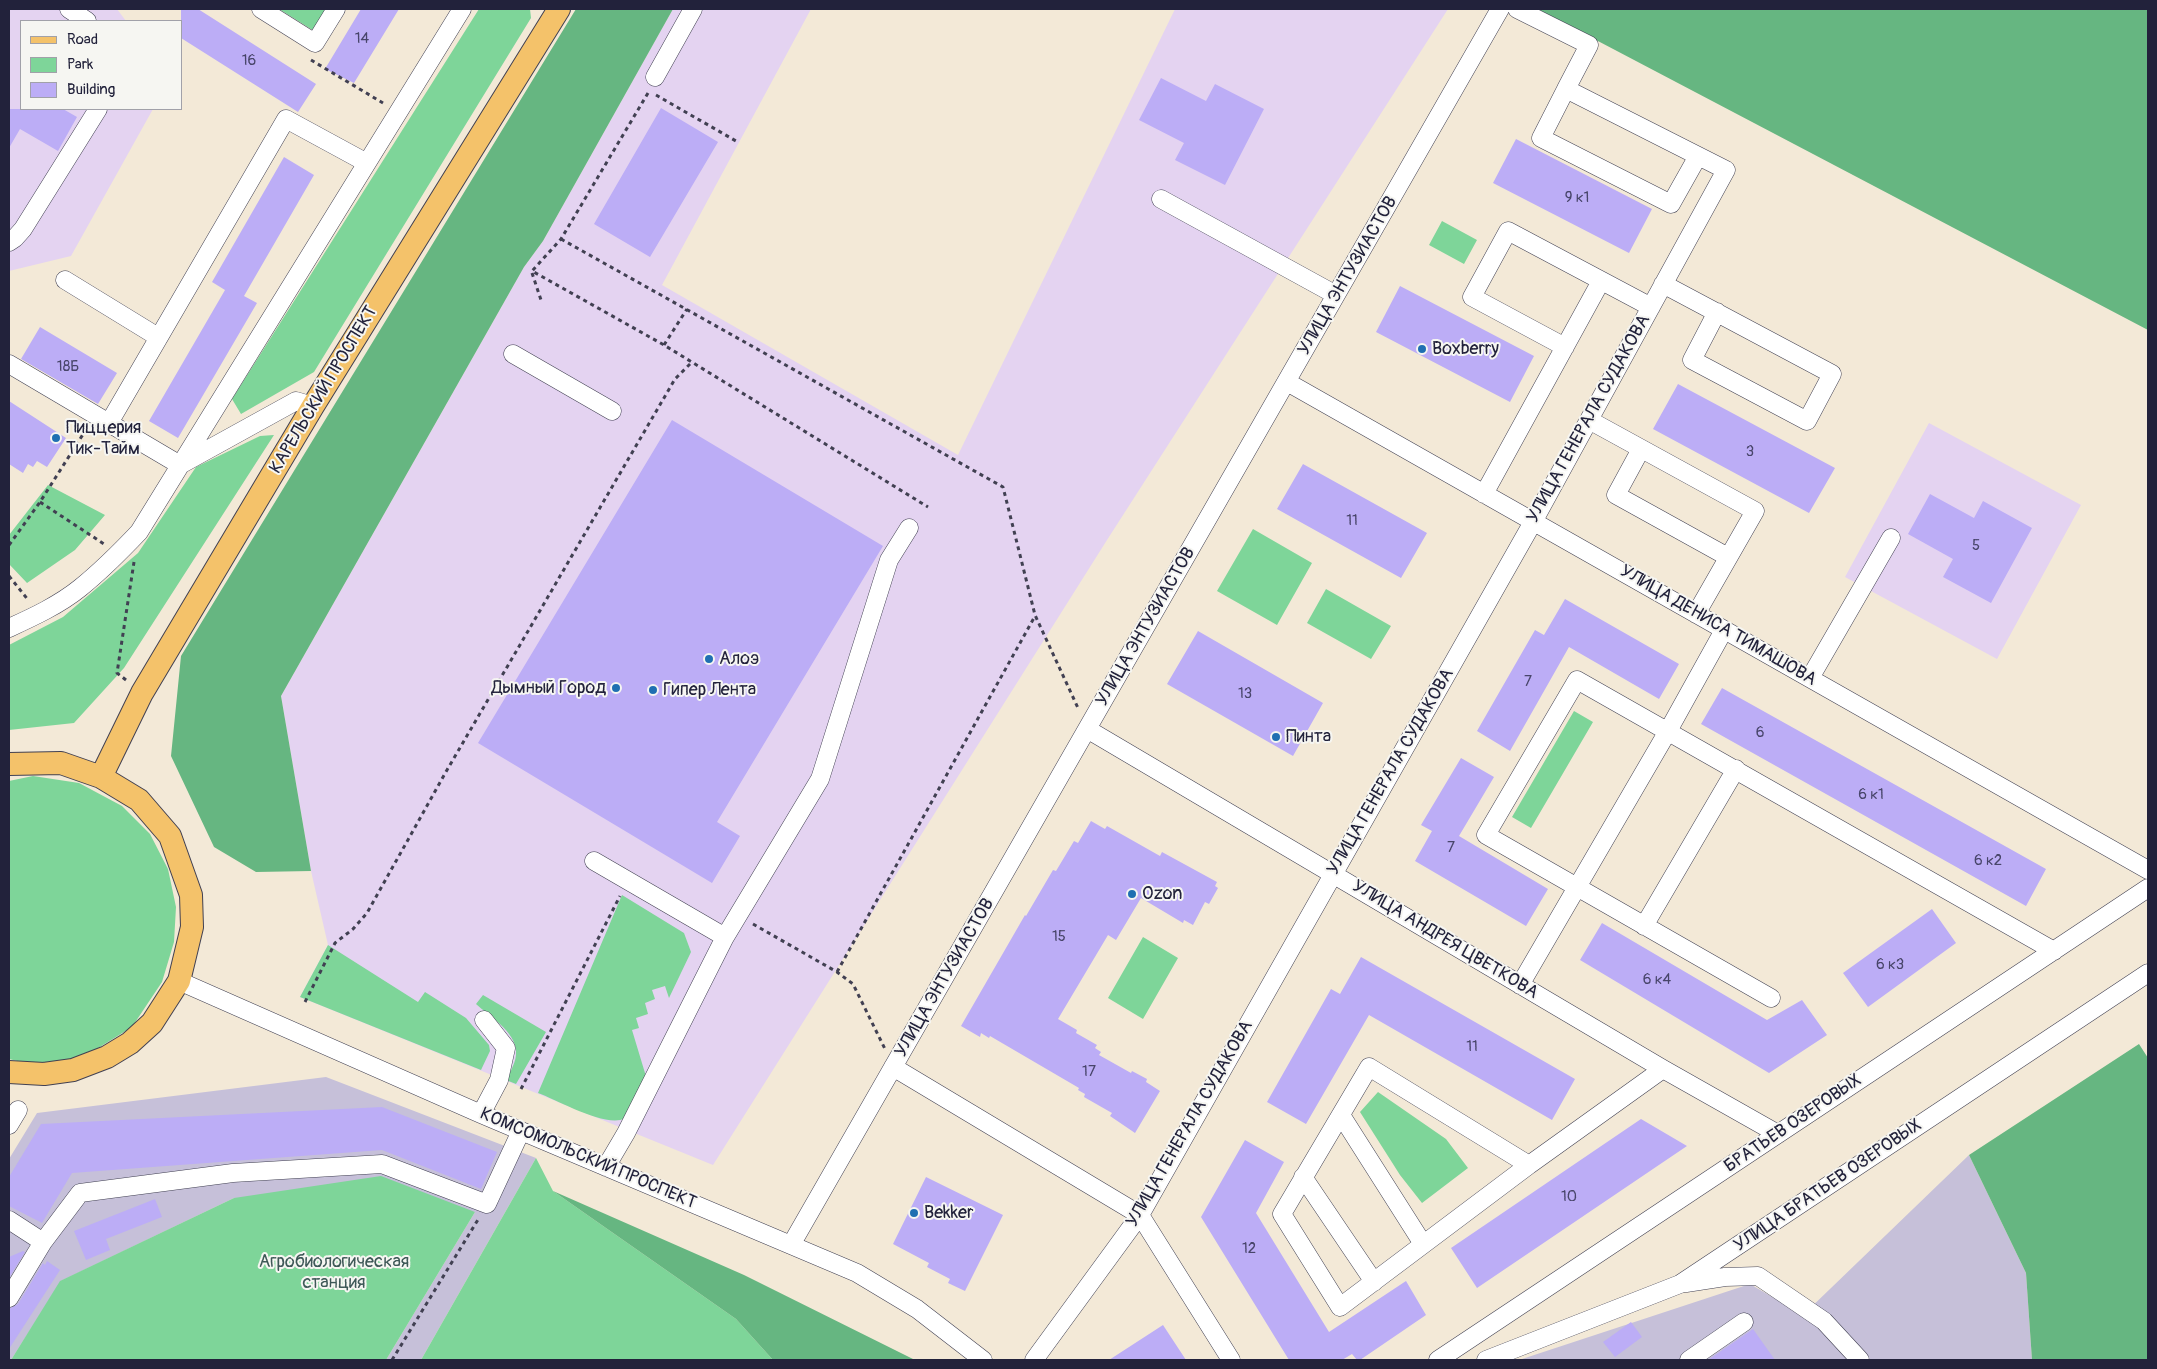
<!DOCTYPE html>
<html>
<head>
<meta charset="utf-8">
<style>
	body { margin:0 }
	#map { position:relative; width:2157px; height:1369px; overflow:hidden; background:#f3e9d7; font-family:Pangolin,sans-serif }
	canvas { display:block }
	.frame { position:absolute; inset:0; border:10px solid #22223b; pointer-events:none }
	.legend { position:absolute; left:20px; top:20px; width:162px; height:90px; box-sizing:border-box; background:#f6f6f2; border:1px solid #a1a1a9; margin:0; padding:6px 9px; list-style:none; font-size:15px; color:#22223b }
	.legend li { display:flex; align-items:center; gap:10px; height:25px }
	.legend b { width:25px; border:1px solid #a1a1a9 }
</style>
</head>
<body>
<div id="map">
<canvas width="2157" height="1369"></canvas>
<div class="frame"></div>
<ul class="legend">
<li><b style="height:6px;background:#f4c26a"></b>Road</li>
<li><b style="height:14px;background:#7ed599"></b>Park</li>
<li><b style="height:14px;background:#bcadf6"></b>Building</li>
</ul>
</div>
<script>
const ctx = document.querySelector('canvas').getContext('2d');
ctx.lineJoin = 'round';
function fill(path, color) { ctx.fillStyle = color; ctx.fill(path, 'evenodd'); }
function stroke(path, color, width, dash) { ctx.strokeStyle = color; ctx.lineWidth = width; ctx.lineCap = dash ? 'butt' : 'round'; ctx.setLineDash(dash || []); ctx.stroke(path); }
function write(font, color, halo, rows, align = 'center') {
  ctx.font = font + ' Pangolin,sans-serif'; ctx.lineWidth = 4; ctx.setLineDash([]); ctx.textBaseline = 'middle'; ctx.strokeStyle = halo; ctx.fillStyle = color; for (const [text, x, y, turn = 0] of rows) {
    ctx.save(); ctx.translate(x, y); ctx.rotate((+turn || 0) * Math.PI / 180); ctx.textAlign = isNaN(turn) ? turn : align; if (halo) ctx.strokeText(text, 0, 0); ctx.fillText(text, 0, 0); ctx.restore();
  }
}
const built = new Path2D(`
	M 9,9 L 117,9 L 126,21 L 21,21 L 21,109 L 153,109 L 71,256 L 9,271 Z
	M 673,9 L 811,9 L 662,285 L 958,455 L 1175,9 L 1448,9 L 1107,540 L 713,1165 L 300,997 L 328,945 L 311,871 L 281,696 L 524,267 L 543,241 Z
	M 1929,423 L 2081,505 L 1997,659 L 1845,577 Z`);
const industrial = new Path2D(`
	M 326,1077 L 536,1158 L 421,1360 L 386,1360 L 475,1212 L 234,1198 L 61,1281 L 11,1360 L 9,1360 L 9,1159 L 37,1113 Z
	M 1969,1155 L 2026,1273 L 2032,1360 L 1519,1360 L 1750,1284 L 1803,1315 Z`);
const green = new Path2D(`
	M 279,9 L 327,9 L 314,31 Z
	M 479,9 L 530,9 L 531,18 L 314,372 L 241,414 L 232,399 Z
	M 1442,221 L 1477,240 L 1464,264 L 1429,245 Z
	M 274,435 L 124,668 L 74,723 L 9,730 L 9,645 L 63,617 L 138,553 L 196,467 L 260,436 Z
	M 48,485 L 105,515 L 75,550 L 27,583 L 9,564 L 9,535 Z
	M 1253,529 L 1312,563 L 1277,625 L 1217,591 Z
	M 1326,589 L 1391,626 L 1371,659 L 1307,623 Z
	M 1574,711 L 1593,722 L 1531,828 L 1512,817 Z
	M 33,776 L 79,783 L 122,806 L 150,834 L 168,869 L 176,907 L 174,942 L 162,982 L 132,1027 L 82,1058 L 34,1065 L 9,1059 L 9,781 Z
	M 622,895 L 684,933 L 691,952 L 669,998 L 665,986 L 652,990 L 655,999 L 645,1003 L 648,1014 L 636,1018 L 639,1028 L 632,1030 L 648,1083 C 643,1091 633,1114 625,1118 C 608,1129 557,1100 538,1093 Z
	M 1143,937 L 1178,958 L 1143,1019 L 1108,998 Z
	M 328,945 L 418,1002 L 425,992 L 466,1018 L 489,1045 L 490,1051 L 481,1070 L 300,997 Z
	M 483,995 L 546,1032 L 516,1084 L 506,1080 C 510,1072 517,1061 516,1051 C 515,1031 489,1016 476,1004 Z
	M 1378,1092 L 1446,1139 L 1468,1168 L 1422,1203 L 1400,1175 L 1360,1112 Z
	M 536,1158 L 553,1191 L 736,1319 L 773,1360 L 421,1360 Z
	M 381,1176 L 475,1212 L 386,1360 L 11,1360 L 60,1281 L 234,1198 Z`);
const forest = new Path2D(`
	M 576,9 L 673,9 L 543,241 L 524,267 L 281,696 L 311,871 L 256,872 L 214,847 L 171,756 L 181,656 Z
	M 1537,9 L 2148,9 L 2148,330 Z
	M 2139,1044 L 2148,1058 L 2148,1360 L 2032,1360 L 2026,1273 L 1969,1155 Z
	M 553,1191 L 744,1275 L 915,1360 L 773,1360 L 736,1319 Z`);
const building = new Path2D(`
	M 181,9 L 198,9 L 316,84 L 298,112 L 181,38 Z
	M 361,9 L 399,9 L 354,83 L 325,69 Z
	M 1161,78 L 1206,101 L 1215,84 L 1264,109 L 1225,185 L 1175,160 L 1184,143 L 1139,120 Z
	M 661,108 L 718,142 L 650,257 L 594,224 Z
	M 9,109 L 63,109 L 77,117 L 58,151 L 20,129 L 9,148 Z
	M 1516,139 L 1652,209 L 1629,253 L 1493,183 Z
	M 284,157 L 314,175 L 244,296 L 257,303 L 178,438 L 149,421 L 225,290 L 212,282 Z
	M 1400,286 L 1534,356 L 1510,402 L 1376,332 Z
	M 40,327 L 117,373 L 98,404 L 21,359 Z
	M 1678,384 L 1835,468 L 1809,513 L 1653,429 Z
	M 9,401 L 66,438 L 47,467 L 37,461 L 33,467 L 28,464 L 23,473 L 9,464 Z
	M 672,420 L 883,546 L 717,822 L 740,836 L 712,883 L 478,743 Z
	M 1303,464 L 1427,533 L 1401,578 L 1277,509 Z
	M 1930,494 L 1974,518 L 1983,501 L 2032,528 L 1991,603 L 1943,577 L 1953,559 L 1908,534 Z
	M 1565,599 L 1679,664 L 1659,699 L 1569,647 L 1510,751 L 1477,731 L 1535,630 L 1544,635 Z
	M 1198,631 L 1323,703 L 1293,756 L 1167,684 Z
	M 1722,688 L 2046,869 L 2026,906 L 1701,724 Z
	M 1461,758 L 1494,777 L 1459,836 L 1548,889 L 1526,926 L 1415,861 L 1432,831 L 1421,825 Z
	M 1091,821 L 1105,829 L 1107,826 L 1160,856 L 1162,852 L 1217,882 L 1215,886 L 1218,888 L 1209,904 L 1205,902 L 1193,925 L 1184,920 L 1183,923 L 1141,898 L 1116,940 L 1108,935 L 1058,1019 L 1077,1030 L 1076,1033 L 1097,1045 L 1095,1048 L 1101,1052 L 1099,1055 L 1131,1073 L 1132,1071 L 1147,1079 L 1146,1082 L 1160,1091 L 1135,1133 L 1110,1116 L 1112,1113 L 1084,1097 L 1085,1094 L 1078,1090 L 1079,1088 L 990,1036 L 989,1038 L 981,1033 L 980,1037 L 961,1026 L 1025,915 L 1026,916 L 1053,870 L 1056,871 L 1074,841 L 1078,843 Z
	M 1932,909 L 1956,943 L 1868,1007 L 1843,973 Z
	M 1602,923 L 1767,1020 L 1802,1000 L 1827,1035 L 1769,1073 L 1580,960 Z
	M 1361,957 L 1575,1079 L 1552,1120 L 1369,1015 L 1306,1124 L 1267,1102 L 1331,989 L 1340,994 Z
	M 382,1107 L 497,1152 L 481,1189 L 382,1150 L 72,1173 L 42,1223 L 9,1206 L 9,1177 L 41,1124 Z
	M 1641,1119 L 1687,1146 L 1477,1288 L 1451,1248 Z
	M 1245,1140 L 1284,1162 L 1256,1213 L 1329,1332 L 1406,1281 L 1426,1315 L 1360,1360 L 1357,1360 L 1352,1354 L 1342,1360 L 1289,1360 L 1201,1217 Z
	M 926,1177 L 1003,1215 L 965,1291 L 948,1283 L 950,1279 L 927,1267 L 929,1263 L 893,1244 Z
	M 155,1199 L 162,1217 L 106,1239 L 110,1250 L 86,1260 L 74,1231 Z
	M 23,1251 L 25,1252 L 9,1278 L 9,1257 Z
	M 47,1261 L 60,1270 L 9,1349 L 9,1309 L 18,1304 L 43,1263 L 45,1265 Z
	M 1631,1322 L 1642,1337 L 1615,1357 L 1603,1342 Z
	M 1163,1325 L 1186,1360 L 1109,1360 Z
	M 1753,1329 L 1775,1360 L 1708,1360 Z`);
const path = new Path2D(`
	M 311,60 L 383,103
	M 648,93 L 561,239 L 532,271 L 664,345 L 928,507
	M 656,95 L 736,141
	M 561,239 L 1003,487 L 1035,615 L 1078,708
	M 532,273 L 542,303
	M 664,345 L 687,309
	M 40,502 L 104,544
	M 9,545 L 40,502 L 87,428
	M 9,576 L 29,601
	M 126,680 L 117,673 L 134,562
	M 753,924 L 837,972 L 853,984 L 885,1049
	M 837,972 L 1035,616
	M 305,1002 L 335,943 L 353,929 L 367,913 L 447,770 L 675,379 L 692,362
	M 521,1089 L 620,896
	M 392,1360 L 479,1218`);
const minor = new Path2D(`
	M 69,9 L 87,21
	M 261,9 L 315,43 L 336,9
	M 655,77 L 693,9
	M 1566,89 L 1541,138 L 1671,204 L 1698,156
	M 1161,199 L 1336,295
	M 9,242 L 15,238 L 23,229 L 98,109
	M 65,280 L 158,337
	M 1663,284 L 1832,374 L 1807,421 L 1692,360 L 1717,312
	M 1565,347 L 1472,297 L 1508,231 L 1651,307
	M 513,354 L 612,411
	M 9,364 L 180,465 L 296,401 L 313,406
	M 1287,382 L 2148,870
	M 1589,420 L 1755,511 L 1696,614
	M 109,423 L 286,119 L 367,163
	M 1641,449 L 1616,495 L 1728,557
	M 1484,494 L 1601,281
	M 9,628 C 33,617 59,605 80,588 C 101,571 121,551 139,532 L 462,9
	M 1810,678 L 1891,538
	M 1087,729 L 1663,1069 L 1778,1134
	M 594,861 L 725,937
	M 1644,926 L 1736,769
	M 179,981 L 481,1114 L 857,1273 L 917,1309 L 983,1360
	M 1520,985 L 1668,731 L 1724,630
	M 1771,998 L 1486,835 L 1577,680 L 2054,951
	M 893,1067 L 1140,1215 L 1231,1360
	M 481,1114 L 499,1080 L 506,1048 L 484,1020
	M 1341,1115 L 1423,1244
	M 9,1125 L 18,1110
	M 1529,1165 L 1340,1307 L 1282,1214 L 1369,1067 L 1529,1165 L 1663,1069
	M 606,1167 L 626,1133 L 725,937 L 820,779 L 889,560 L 909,528
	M 1303,1177 L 1374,1282
	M 9,1220 L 43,1242 L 9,1298
	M 43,1242 L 80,1193 L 233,1173 L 382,1164 L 487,1204 L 521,1131
	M 791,1245 L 1500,9
	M 1686,1283 L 1725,1277 L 1758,1276 L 1824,1321 L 1860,1360
	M 1034,1360 L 1140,1215 L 1533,522 L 1726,170 L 1566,89 L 1589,45 L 1517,9
	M 1438,1360 L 2148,888
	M 1486,1360 L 1680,1284 L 2148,973
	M 1689,1360 L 1744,1322`);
const major = new Path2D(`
	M 9,764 L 61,763 L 101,777 L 139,800 L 170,836 L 191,895 L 192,927 L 179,981 L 152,1023 L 130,1043 L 107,1057 L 73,1070 L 44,1074 L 9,1072
	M 101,777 L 142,693 L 313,406 L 559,9`);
const markers = [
	[1422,349,5,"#1f6fb2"],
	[56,438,5,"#1f6fb2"],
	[709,659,5,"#1f6fb2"],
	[616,688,5,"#1f6fb2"],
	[653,690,5,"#1f6fb2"],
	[1276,737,5,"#1f6fb2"],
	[1132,894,5,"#1f6fb2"],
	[914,1213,5,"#1f6fb2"]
];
const numberNames = [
	["14",362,39],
	["16",249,61],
	["9 к1",1577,198],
	["18Б",68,367],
	["3",1750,452],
	["11",1352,521],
	["5",1976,546],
	["7",1528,682],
	["13",1245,694],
	["6",1760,733],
	["6 к1",1871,795],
	["7",1451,848],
	["6 к2",1988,861],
	["15",1059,937],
	["6 к3",1890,965],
	["6 к4",1657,980],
	["11",1472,1047],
	["17",1089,1072],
	["10",1569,1197],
	["12",1249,1249]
];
const streetNames = [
	["УЛИЦА ЭНТУЗИАСТОВ",1348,276,-60],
	["КАРЕЛЬСКИЙ ПРОСПЕКТ",324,390,-59],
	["УЛИЦА ГЕНЕРАЛА СУДАКОВА",1589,419,-61],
	["УЛИЦА ДЕНИСА ТИМАШОВА",1718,626,30],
	["УЛИЦА ЭНТУЗИАСТОВ",1146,627,-60],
	["УЛИЦА ГЕНЕРАЛА СУДАКОВА",1391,772,-60],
	["УЛИЦА АНДРЕЯ ЦВЕТКОВА",1445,940,31],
	["УЛИЦА ЭНТУЗИАСТОВ",945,978,-60],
	["УЛИЦА ГЕНЕРАЛА СУДАКОВА",1190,1124,-60],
	["БРАТЬЕВ ОЗЕРОВЫХ",1793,1124,-34],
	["КОМСОМОЛЬСКИЙ ПРОСПЕКТ",588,1159,23],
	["УЛИЦА БРАТЬЕВ ОЗЕРОВЫХ",1828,1186,-34]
];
const poiNames = [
	["Boxberry",1432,349],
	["Пиццерия",66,428],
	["Тик-Тайм",66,449],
	["Алоэ",719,659],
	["Дымный Город",606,688,"right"],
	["Гипер Лента",663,690],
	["Пинта",1286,737],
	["Ozon",1142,894],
	["Bekker",924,1213]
];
const parkNames = [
	["Агробиологическая",334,1262],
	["станция",334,1283]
];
fill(built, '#e4d3f1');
fill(industrial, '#c6c0d9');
fill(green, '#7ed599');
fill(forest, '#66b681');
fill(building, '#bcadf6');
stroke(minor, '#414052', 19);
stroke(major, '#414052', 24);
stroke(path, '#414052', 3, [4, 4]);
stroke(minor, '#fff', 18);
stroke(major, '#f4c26a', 22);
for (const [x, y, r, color] of markers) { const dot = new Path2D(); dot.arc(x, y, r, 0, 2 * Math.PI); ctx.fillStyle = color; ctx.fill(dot); stroke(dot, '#f6f6f2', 2); }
write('15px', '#48456a', null, numberNames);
write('18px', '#22223b', '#f6f6f2', streetNames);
write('18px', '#22223b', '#f6f6f2', poiNames, 'left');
write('18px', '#3e5857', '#f6f6f2', parkNames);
</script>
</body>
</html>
